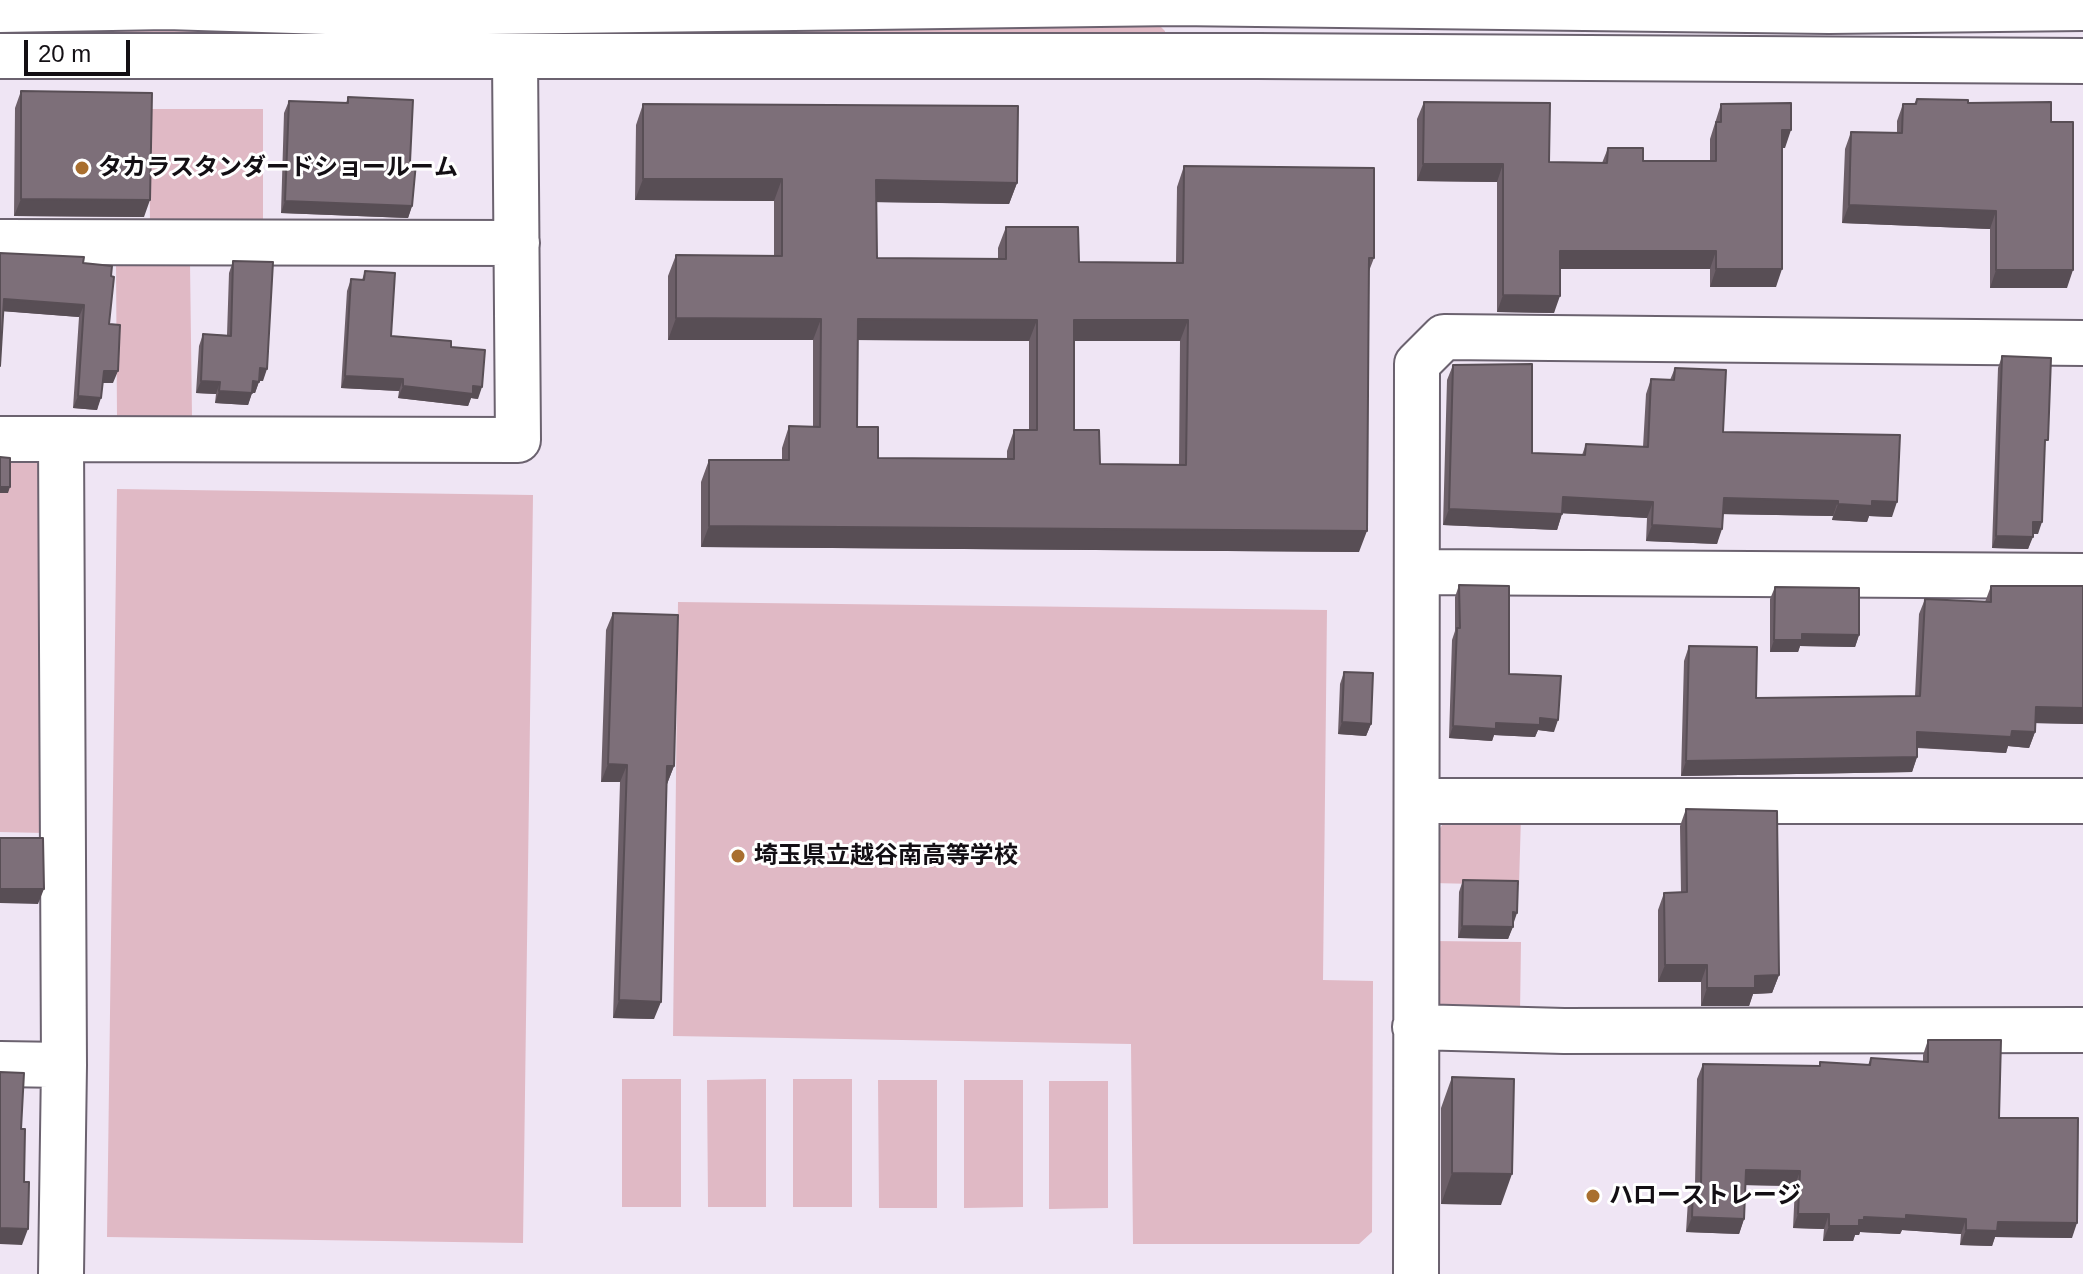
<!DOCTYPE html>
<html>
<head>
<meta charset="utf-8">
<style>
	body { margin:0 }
	#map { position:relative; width:2083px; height:1274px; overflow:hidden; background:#efe5f4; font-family:Arial,sans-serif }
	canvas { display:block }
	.scale { position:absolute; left:24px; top:40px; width:106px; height:36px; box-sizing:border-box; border:4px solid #130f14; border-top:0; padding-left:10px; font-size:24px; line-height:28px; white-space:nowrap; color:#130f14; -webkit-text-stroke:6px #fff; paint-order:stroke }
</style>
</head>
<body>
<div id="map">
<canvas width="2083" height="1274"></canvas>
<div class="scale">20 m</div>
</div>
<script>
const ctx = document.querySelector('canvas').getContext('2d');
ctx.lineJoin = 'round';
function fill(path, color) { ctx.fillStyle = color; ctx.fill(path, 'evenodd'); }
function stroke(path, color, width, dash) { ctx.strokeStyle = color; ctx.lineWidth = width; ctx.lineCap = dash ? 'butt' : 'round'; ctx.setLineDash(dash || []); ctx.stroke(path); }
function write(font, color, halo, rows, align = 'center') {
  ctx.font = font + ' Arial,"Noto Sans JP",sans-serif'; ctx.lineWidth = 6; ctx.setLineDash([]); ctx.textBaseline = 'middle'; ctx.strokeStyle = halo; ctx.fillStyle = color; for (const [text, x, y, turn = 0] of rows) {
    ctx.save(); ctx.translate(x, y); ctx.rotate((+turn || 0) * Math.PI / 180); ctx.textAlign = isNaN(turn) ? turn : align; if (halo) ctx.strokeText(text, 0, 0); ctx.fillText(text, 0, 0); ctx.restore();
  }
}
const green = new Path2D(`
	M 1067,24 L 1160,26 L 1165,31 L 1165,38 L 124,42 L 0,29 Z
	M 149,109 L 263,109 L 263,227 L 150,227 Z
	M 190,263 L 192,417 L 117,417 L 116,264 Z
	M 0,454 L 32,454 L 42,469 L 44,833 L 0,832 Z
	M 117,489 L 533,495 L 523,1243 L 107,1237 Z
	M 678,602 L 1327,610 L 1323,980 L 1373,981 L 1372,1232 L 1359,1244 L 1133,1244 L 1131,1044 L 673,1036 Z
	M 1450,814 L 1521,816 L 1519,885 L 1432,883 L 1433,838 Z
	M 1433,941 L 1521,942 L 1520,1013 L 1450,1013 L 1432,997 Z
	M 622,1079 L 681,1079 L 681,1207 L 622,1207 Z
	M 766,1079 L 766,1207 L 708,1207 L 707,1080 Z
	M 793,1079 L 852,1079 L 852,1207 L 793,1207 Z
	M 878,1080 L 937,1080 L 937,1208 L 879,1208 Z
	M 964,1080 L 1023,1080 L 1023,1207 L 964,1208 Z
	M 1049,1081 L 1108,1081 L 1108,1208 L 1049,1209 Z`);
const minor = new Path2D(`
	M 0,10 L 167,7 L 326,12 L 488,12 L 1176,3 L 1829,11 L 2083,8
	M 0,56 L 1258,56 L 2083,61
	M 0,242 L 517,243
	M 0,439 L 61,439
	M 1418,572 L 2083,576
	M 1418,801 L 2083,801
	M 1415,1027 L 1564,1031 L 2083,1030
	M 0,1064 L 64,1065
	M 61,1274 L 64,1065 L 61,439 L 518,440 L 515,57
	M 1416,1274 L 1417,364 L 1444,337 L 2083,343`);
const wall = new Path2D(`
	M 21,91 L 144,217 L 14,216 L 15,108 Z
	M 348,97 L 410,162 L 412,206 L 408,218 L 281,213 L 284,113 L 289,101 L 346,103 Z
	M 1917,99 L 1968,103 L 2051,122 L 2067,288 L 1990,288 L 1990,229 L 1842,223 L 1845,149 L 1851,132 L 1897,133 L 1897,121 L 1903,104 L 1914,104 Z
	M 1424,102 L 1549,162 L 1602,163 L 1608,148 L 1643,161 L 1710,161 L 1710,139 L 1721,104 L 1785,148 L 1782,148 L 1776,287 L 1710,287 L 1710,269 L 1560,269 L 1554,313 L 1497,312 L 1497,182 L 1417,181 L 1417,119 Z
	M 643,104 L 1017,183 L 1009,204 L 876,202 L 877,258 L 998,259 L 998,248 L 1006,227 L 1079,262 L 1176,263 L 1177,187 L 1184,166 L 1374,258 L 1369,271 L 1359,552 L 701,547 L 701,482 L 709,460 L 782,460 L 782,448 L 789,426 L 813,427 L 813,340 L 668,340 L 668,276 L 676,255 L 774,256 L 774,201 L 635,200 L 636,125 ZM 857,340 L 1029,341 L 1029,430 L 1014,430 L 1007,451 L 1007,459 L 878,458 L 857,427 ZM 1074,341 L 1180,341 L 1179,465 L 1100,464 L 1074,430 Z
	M 0,253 L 83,263 L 109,324 L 113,383 L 103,383 L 97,410 L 73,408 L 79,317 L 3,311 Z
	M 233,261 L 263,381 L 259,381 L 255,393 L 252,393 L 248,405 L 215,403 L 216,394 L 196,393 L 199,346 L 203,334 L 227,335 L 229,273 Z
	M 365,271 L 391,336 L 478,399 L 471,398 L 468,406 L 398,398 L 399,391 L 341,388 L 347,291 L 351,279 L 362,280 Z
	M 2002,356 L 2045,450 L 2038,534 L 2033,534 L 2028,549 L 1992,548 L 1998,368 Z
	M 1453,365 L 1532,453 L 1582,455 L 1586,444 L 1643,447 L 1646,394 L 1651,379 L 1670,380 L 1675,368 L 1723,432 L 1892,517 L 1869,516 L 1867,522 L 1832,520 L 1833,516 L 1723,514 L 1717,544 L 1646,541 L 1647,518 L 1562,513 L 1557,530 L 1443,525 L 1447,380 Z
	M 1459,585 L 1509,674 L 1554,732 L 1538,730 L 1535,737 L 1494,735 L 1492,741 L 1449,738 L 1452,640 L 1455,631 L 1455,597 Z
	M 1991,586 L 2083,586 L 2083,724 L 2035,723 L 2035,732 L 2029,748 L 2008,746 L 2006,753 L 1917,748 L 1917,757 L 1912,772 L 1681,776 L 1684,661 L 1689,646 L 1756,698 L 1915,696 L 1919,614 L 1925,599 L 1985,602 Z
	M 1775,587 L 1859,635 L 1855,647 L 1800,646 L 1798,652 L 1770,652 L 1770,599 Z
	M 613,613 L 674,766 L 667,784 L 654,1019 L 613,1018 L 620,782 L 601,782 L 606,630 Z
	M 1344,672 L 1371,724 L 1366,736 L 1338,734 L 1340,684 Z
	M 1686,809 L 1779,975 L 1772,993 L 1753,994 L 1749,1006 L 1701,1006 L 1701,982 L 1658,982 L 1658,910 L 1664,893 L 1681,892 L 1680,826 Z
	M 1463,880 L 1513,925 L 1508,939 L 1458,938 L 1459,892 Z
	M 1928,1040 L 1999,1118 L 2072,1238 L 1995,1237 L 1992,1246 L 1960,1245 L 1961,1234 L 1902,1230 L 1900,1234 L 1860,1232 L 1859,1235 L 1855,1235 L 1853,1241 L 1823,1241 L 1824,1229 L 1793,1228 L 1795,1186 L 1745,1185 L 1744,1219 L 1739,1234 L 1686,1232 L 1688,1200 L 1693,1185 L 1695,1185 L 1697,1079 L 1703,1064 L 1819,1066 L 1820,1062 L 1868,1065 L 1871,1058 L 1923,1062 L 1923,1055 Z
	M 1452,1077 L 1501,1205 L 1441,1204 L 1441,1108 Z`);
const shadedWall = new Path2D(`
	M 1782,130 L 1791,130 L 1785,148 L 1775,148 Z
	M 1423,164 L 1503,164 L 1497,182 L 1417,181 Z
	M 643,179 L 782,179 L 774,201 L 635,200 Z
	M 876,180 L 1017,183 L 1009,204 L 868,202 Z
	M 21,199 L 150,200 L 144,217 L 14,216 Z
	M 285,201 L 412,206 L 408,218 L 281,213 Z
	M 1849,205 L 1996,211 L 1990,229 L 1842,223 Z
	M 1560,251 L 1716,251 L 1710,269 L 1553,269 Z
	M 1716,269 L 1782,269 L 1776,287 L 1710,287 Z
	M 1996,270 L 2073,270 L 2067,288 L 1990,288 Z
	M 1503,295 L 1560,296 L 1554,313 L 1497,312 Z
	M 4,299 L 84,305 L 79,317 L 0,311 Z
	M 676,318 L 821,319 L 813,340 L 668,340 Z
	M 858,319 L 1037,320 L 1029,341 L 850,340 Z
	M 1074,320 L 1188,320 L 1180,341 L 1066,341 Z
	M 260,368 L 267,369 L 263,381 L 255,380 Z
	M 104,371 L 118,371 L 113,383 L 100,383 Z
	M 345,376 L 403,379 L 399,391 L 341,388 Z
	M 201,381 L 220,382 L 216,394 L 196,393 Z
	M 253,381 L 259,382 L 255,393 L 252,393 L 248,405 L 215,403 L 219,391 Z
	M 403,386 L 473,386 L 482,387 L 478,399 L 471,398 L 468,406 L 398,398 Z
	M 78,396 L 101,398 L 97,410 L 73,408 Z
	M 0,487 L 10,487 L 8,493 L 0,493 Z
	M 1563,497 L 1653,502 L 1647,518 L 1557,513 Z
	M 1724,498 L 1838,501 L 1833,516 L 1718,514 Z
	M 1872,501 L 1897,502 L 1892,517 L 1869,516 L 1867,522 L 1832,520 L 1838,504 Z
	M 1449,509 L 1562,514 L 1557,530 L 1443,525 Z
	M 2033,522 L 2042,522 L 2038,534 L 2029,534 Z
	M 1652,525 L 1722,529 L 1717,544 L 1646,541 Z
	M 709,526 L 1367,531 L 1359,552 L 701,547 Z
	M 1996,536 L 2033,537 L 2028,549 L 1992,548 Z
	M 1802,634 L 1859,635 L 1855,647 L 1800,646 L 1798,652 L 1770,652 L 1774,640 Z
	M 2036,707 L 2083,708 L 2083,724 L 2030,723 Z
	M 1540,718 L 1558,720 L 1554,732 L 1538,730 L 1535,737 L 1494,735 L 1492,741 L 1449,738 L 1453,726 Z
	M 1342,722 L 1371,724 L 1366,736 L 1338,734 Z
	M 2012,731 L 2035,732 L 2029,748 L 2008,746 L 2006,753 L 1911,747 L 1917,732 Z
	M 1917,757 L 1912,772 L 1681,776 L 1686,761 Z
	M 608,764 L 627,765 L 620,782 L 601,782 Z
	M 667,766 L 674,766 L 667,784 Z
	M 0,889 L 44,889 L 38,904 L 0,903 Z
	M 1513,912 L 1517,913 L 1513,925 Z
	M 1462,926 L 1513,927 L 1508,939 L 1458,938 Z
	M 1665,965 L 1707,965 L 1701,982 L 1658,982 Z
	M 1779,975 L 1772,993 L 1753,994 L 1749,1006 L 1701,1006 L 1707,988 L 1755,976 Z
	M 619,1000 L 661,1002 L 654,1019 L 613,1018 Z
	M 1746,1170 L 1800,1171 L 1795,1186 L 1740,1185 Z
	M 1452,1173 L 1512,1174 L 1501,1205 L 1441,1204 Z
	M 1798,1214 L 1829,1214 L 1824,1229 L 1793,1228 Z
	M 1906,1215 L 1966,1219 L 1961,1234 L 1902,1230 L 1900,1234 L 1860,1232 L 1859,1235 L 1855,1235 L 1853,1241 L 1823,1241 L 1829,1226 L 1859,1220 L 1864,1217 Z
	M 1692,1217 L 1744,1219 L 1739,1234 L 1686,1232 Z
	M 1998,1222 L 2077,1223 L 2072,1238 L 1995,1237 L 1992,1246 L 1960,1245 L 1966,1230 Z
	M 0,1228 L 28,1229 L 22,1245 L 0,1244 Z`);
const building = new Path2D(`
	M 21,91 L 152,93 L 150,200 L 21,199 Z
	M 348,97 L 413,100 L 410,162 L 416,163 L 412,206 L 285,201 L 289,101 L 348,103 Z
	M 1917,99 L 1968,100 L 1968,103 L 2051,102 L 2051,122 L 2073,122 L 2073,270 L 1996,270 L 1996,211 L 1849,205 L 1851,132 L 1902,133 L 1903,104 L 1916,104 Z
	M 1424,102 L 1550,103 L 1549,162 L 1607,163 L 1608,148 L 1643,148 L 1643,161 L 1716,161 L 1716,122 L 1721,122 L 1721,104 L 1791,103 L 1791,130 L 1782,130 L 1782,269 L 1716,269 L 1716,251 L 1560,251 L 1560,296 L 1503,295 L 1503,164 L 1423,164 Z
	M 643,104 L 1018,106 L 1017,183 L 876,180 L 877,258 L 1006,259 L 1006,227 L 1078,227 L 1079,262 L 1183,263 L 1184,166 L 1374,168 L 1374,258 L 1369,258 L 1367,531 L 709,526 L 709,460 L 789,460 L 789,426 L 820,427 L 821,319 L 676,318 L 676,255 L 782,256 L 782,179 L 643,179 ZM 858,319 L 1037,320 L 1037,430 L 1014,430 L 1014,459 L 878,458 L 878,427 L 857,427 ZM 1074,320 L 1188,320 L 1186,465 L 1100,464 L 1099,430 L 1074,430 Z
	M 0,253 L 84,257 L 83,263 L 112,266 L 111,276 L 114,277 L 109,324 L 120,325 L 118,371 L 104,371 L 101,398 L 78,396 L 84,305 L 4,299 L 0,366 Z
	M 233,261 L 273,262 L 267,369 L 260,368 L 259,382 L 253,381 L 252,393 L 219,391 L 220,382 L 201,381 L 203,334 L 231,336 Z
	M 365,271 L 395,273 L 391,336 L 451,341 L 451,347 L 485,350 L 482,387 L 473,386 L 473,394 L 403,386 L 403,379 L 345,376 L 351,279 L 364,280 Z
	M 2002,356 L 2051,358 L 2048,440 L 2045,440 L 2042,522 L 2033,522 L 2033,537 L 1996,536 Z
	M 1532,364 L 1532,453 L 1585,455 L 1586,444 L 1648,447 L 1651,379 L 1674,380 L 1675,368 L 1726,370 L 1723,432 L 1900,435 L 1897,502 L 1872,501 L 1872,506 L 1838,504 L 1838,501 L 1724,498 L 1722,529 L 1652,525 L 1653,502 L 1563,497 L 1562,514 L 1449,509 L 1453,365 Z
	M 0,457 L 10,458 L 10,487 L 0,487 Z
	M 1459,585 L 1509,586 L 1509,674 L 1561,676 L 1558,720 L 1540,718 L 1540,725 L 1496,723 L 1496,729 L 1453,726 L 1457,628 L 1460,628 Z
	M 1991,586 L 2083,586 L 2083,708 L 2036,707 L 2035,732 L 2012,731 L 2011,737 L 1917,732 L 1917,757 L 1686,761 L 1689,646 L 1757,647 L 1756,698 L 1920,696 L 1925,599 L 1991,602 Z
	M 1775,587 L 1859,588 L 1859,635 L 1802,634 L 1802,640 L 1774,640 Z
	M 613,613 L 678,615 L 674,766 L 667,766 L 661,1002 L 619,1000 L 627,765 L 608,764 Z
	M 1344,672 L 1373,673 L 1371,724 L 1342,722 Z
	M 1686,809 L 1777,811 L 1779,975 L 1755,976 L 1755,988 L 1707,988 L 1707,965 L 1665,965 L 1664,893 L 1687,892 Z
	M 0,838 L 43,838 L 44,889 L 0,889 Z
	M 1463,880 L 1518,881 L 1517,913 L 1513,912 L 1513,927 L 1462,926 Z
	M 1928,1040 L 2001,1040 L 1999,1118 L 2078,1118 L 2077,1223 L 1998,1222 L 1997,1231 L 1966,1230 L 1966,1219 L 1906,1215 L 1906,1219 L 1864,1217 L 1864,1220 L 1859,1220 L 1859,1226 L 1829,1226 L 1829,1214 L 1798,1214 L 1800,1171 L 1746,1170 L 1744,1219 L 1692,1217 L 1693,1185 L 1701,1185 L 1703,1064 L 1820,1066 L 1820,1062 L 1870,1065 L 1871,1058 L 1928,1062 Z
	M 0,1072 L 24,1073 L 21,1129 L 25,1129 L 24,1182 L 29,1182 L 28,1229 L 0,1228 Z
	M 1452,1077 L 1514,1079 L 1512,1174 L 1452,1173 Z`);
const markers = [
	[82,168,8,"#a96f2f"],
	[738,856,8,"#a96f2f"],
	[1593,1196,8,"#a96f2f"]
];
const poiNames = [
	["タカラスタンダードショールーム",98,168],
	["埼玉県立越谷南高等学校",754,856],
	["ハローストレージ",1609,1196]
];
fill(green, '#e0b9c5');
stroke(minor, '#6b626f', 48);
stroke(minor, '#fff', 44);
fill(wall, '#6c5f68');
fill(shadedWall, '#584e55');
fill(building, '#7d6f79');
stroke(building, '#584e55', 2);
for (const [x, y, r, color] of markers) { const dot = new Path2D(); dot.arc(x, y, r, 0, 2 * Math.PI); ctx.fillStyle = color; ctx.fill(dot); stroke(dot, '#fff', 3); }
write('bold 24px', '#130f14', '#fff', poiNames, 'left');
</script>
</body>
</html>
